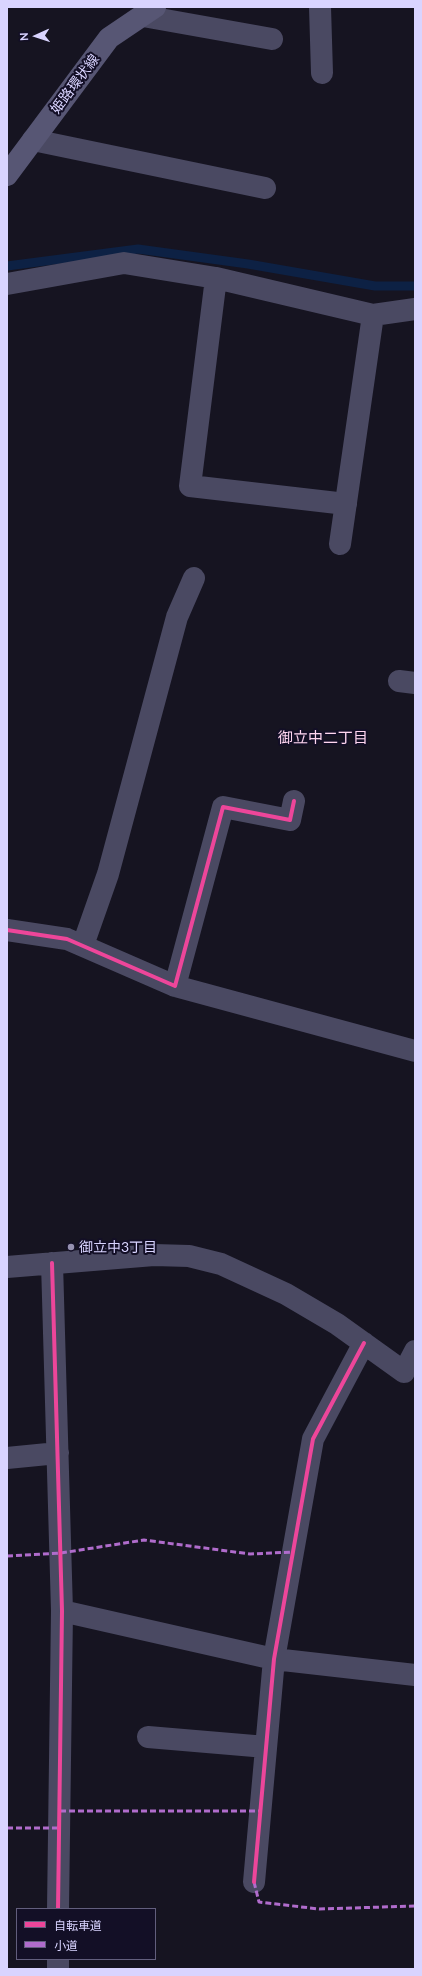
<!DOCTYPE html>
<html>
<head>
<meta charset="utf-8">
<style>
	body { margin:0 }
	#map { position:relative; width:422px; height:1976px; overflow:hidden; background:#161421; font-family:Lato,"Noto Sans JP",sans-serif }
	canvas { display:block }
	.frame { position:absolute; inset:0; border:8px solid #d9d4ff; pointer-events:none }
	.legend { position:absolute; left:16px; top:1908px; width:140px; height:52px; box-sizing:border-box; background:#130f26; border:1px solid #625e7d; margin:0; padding:5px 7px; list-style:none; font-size:12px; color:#d9d4ff }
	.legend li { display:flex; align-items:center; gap:8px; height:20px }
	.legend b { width:20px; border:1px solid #625e7d }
	.north { position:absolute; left:16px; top:16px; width:40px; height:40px; -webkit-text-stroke:3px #130f26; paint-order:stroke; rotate:267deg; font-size:11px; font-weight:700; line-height:16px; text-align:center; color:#d9d4ff }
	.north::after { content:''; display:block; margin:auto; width:14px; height:18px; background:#d9d4ff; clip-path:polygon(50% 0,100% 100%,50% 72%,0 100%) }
</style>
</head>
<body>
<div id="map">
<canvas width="422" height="1976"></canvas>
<div class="frame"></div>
<ul class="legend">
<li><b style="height:5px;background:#ed469a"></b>自転車道</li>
<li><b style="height:5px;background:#b06ccc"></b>小道</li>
</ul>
<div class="north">N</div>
</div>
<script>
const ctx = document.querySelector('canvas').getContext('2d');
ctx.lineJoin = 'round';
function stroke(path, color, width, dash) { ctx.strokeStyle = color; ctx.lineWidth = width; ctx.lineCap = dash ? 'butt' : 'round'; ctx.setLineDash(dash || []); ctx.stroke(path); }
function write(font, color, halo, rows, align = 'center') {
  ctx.font = font + ' Lato,"Noto Sans JP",sans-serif'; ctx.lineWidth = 4; ctx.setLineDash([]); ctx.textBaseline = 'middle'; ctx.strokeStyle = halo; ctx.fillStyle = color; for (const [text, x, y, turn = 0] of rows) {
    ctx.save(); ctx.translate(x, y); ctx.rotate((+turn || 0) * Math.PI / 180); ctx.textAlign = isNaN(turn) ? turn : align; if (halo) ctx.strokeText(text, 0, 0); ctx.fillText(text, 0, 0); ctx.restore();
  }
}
const stream = new Path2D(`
	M 7,266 L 138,249 L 248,264 L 375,286 L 415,286`);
const minor = new Path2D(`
	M 320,7 L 322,73
	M 143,16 L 272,39
	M 33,140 L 265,188
	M 216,278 L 190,486 L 346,504
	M 7,284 L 124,263 L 216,278 L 373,315 L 415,309
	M 340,544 L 373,315
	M 399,681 L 415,683
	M 7,930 L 67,939 L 175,986 L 223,807 L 290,820 L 294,801
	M 83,945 L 108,874 L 177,617 L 194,578
	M 175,986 L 415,1051
	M 52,1263 L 62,1611 L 58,1909
	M 7,1267 L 154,1255 L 189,1256 L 221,1264 L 286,1294 L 337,1324 L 404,1372 L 415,1351
	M 7,1458 L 58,1453
	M 62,1611 L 274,1659 L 415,1675
	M 148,1737 L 266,1747
	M 254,1882 L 274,1659 L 313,1439 L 364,1343
	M 58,1969 L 58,1959`);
const secondary = new Path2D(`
	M 7,175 L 109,38 L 155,7`);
const quiet = new Path2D(`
	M 7,1556 L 61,1553 L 144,1540 L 250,1554 L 293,1552
	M 60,1811 L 261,1811
	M 7,1828 L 59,1828
	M 254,1882 L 259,1902 L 319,1909 L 415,1906`);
const cycleway = new Path2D(`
	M 7,930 L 67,939 L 175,986 L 223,807 L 290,820 L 294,801
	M 52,1263 L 62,1611 L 58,1909
	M 254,1882 L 274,1659 L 313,1439 L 364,1343`);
const markers = [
	[71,1247,4,"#9591b1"]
];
const streetNames = [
	["姫路環状線",75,84,-53]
];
const poiNames = [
	["御立中3丁目",79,1247]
];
const neighbourhoodNames = [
	["御立中二丁目",323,738]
];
stroke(stream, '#0d2144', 9);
stroke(minor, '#4a4962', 22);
stroke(secondary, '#575674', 22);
stroke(quiet, '#b06ccc', 3, [6, 3]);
stroke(cycleway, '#ed469a', 4);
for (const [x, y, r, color] of markers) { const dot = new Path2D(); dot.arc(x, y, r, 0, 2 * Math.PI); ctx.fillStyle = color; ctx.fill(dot); stroke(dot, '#130f26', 1.5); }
write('14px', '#d9d4ff', '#130f26', streetNames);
write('14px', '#d9d4ff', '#130f26', poiNames, 'left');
write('15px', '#ffd6f0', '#130f26', neighbourhoodNames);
</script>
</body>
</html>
